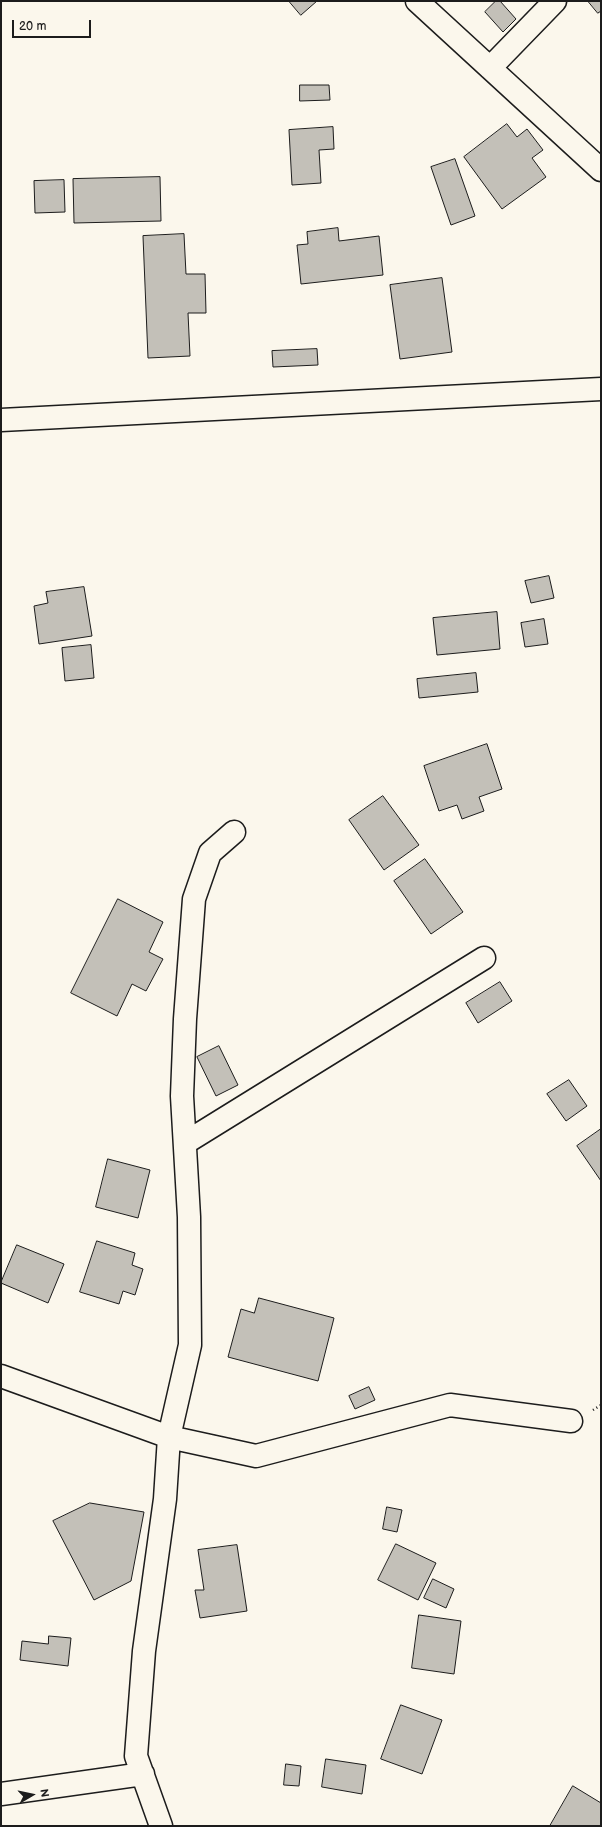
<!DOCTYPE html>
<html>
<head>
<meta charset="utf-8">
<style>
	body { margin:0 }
	#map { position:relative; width:602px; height:1827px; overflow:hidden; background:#fbf7ec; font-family:"Balsamiq Sans",sans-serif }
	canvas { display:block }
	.frame { position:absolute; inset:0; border:2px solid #1c1c1c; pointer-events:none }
	.north { position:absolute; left:12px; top:1775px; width:40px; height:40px; -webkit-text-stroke:3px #fbf7ec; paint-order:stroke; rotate:81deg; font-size:11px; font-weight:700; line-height:16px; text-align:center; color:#1c1c1c }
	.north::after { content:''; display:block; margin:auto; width:14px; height:18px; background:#1c1c1c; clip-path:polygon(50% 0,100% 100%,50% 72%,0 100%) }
	.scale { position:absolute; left:12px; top:20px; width:79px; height:18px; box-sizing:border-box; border:2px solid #1c1c1c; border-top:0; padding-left:5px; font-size:12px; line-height:14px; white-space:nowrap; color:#1c1c1c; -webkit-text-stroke:3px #fbf7ec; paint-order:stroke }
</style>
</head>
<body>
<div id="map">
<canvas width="602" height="1827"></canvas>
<div class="frame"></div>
<div class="north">N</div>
<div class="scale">20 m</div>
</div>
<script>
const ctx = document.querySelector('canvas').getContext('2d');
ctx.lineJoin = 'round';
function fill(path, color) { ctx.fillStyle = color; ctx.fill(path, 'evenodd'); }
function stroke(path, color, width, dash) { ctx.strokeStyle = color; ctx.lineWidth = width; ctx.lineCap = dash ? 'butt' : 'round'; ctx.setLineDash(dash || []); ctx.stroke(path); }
const building = new Path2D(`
	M 289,1 L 317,1 L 301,15 Z
	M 496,1 L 500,1 L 516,19 L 503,32 L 485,12 Z
	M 588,1 L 601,1 L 601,11 L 598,13 Z
	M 300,85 L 329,85 L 330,100 L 300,101 Z
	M 507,124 L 517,137 L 527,129 L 543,150 L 532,158 L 546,177 L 502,209 L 464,157 Z
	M 333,127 L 334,149 L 319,150 L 321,183 L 292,185 L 289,130 Z
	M 455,159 L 475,216 L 451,225 L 431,167 Z
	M 160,177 L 161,221 L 74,223 L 73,179 Z
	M 64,180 L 65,212 L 35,213 L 34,181 Z
	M 338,228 L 339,241 L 379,236 L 383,275 L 301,284 L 297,245 L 308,244 L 307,232 Z
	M 184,234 L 186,274 L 205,274 L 206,313 L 188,313 L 190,356 L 148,358 L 143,236 Z
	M 442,278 L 452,352 L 400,359 L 390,285 Z
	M 317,349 L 318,365 L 273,367 L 272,351 Z
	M 549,576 L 554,598 L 531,603 L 525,581 Z
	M 84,587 L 92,636 L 39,644 L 34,606 L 48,603 L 46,592 Z
	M 497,612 L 500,649 L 437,655 L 433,618 Z
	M 544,619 L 548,644 L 525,647 L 521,623 Z
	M 91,645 L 94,678 L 65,681 L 62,648 Z
	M 476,673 L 478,692 L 419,698 L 417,679 Z
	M 487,744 L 502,789 L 479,797 L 484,811 L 462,819 L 457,805 L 439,811 L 424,766 Z
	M 383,796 L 419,845 L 384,870 L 349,820 Z
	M 425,859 L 463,912 L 431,934 L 394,881 Z
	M 118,899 L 163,922 L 149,952 L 163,959 L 146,991 L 132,984 L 117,1016 L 71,993 Z
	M 500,982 L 512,1001 L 478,1023 L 466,1003 Z
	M 219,1046 L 238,1085 L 216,1096 L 197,1057 Z
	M 569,1080 L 587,1106 L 566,1121 L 547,1094 Z
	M 601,1129 L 601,1181 L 577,1146 Z
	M 108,1159 L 150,1170 L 138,1218 L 96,1207 Z
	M 97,1241 L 135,1253 L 132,1265 L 143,1269 L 135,1295 L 123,1291 L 119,1304 L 80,1292 Z
	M 17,1245 L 64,1264 L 48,1303 L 1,1283 Z
	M 259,1298 L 334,1318 L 318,1381 L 228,1357 L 241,1309 L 254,1313 Z
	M 369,1387 L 375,1400 L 355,1409 L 349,1396 Z
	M 90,1503 L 144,1512 L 131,1581 L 94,1600 L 53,1521 Z
	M 387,1507 L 402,1510 L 397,1532 L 383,1529 Z
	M 396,1544 L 436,1563 L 418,1600 L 378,1580 Z
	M 237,1545 L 247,1611 L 200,1618 L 195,1590 L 204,1590 L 198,1550 Z
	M 433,1579 L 454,1589 L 446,1608 L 424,1598 Z
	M 419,1615 L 461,1621 L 454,1674 L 412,1668 Z
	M 49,1636 L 71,1638 L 68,1666 L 20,1660 L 22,1641 L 48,1644 Z
	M 401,1705 L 442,1720 L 422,1774 L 381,1759 Z
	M 326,1759 L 366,1765 L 362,1794 L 322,1787 Z
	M 286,1764 L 301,1766 L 299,1786 L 284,1785 Z
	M 573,1786 L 601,1803 L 601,1826 L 550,1826 Z`);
const path = new Path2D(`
	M 593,1410 L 601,1405`);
const street = new Path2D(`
	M 417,1 L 601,170
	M 490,68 L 555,1
	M 234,832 L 210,853 L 194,899 L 185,1019 L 182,1096 L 189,1217 L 190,1345 L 169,1437 L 256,1456 L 450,1405 L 571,1421
	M 185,1143 L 484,958
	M 1,1376 L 169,1437 L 165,1499 L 144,1651 L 136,1756 L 161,1826
	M 1,1794 L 143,1774`);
const secondary = new Path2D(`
	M 1,420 L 601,389`);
fill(building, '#c3c0b8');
stroke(building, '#1c1c1c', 1);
stroke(street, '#1c1c1c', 25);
stroke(secondary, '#1c1c1c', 25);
stroke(path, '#1c1c1c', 2.5, [1, 3]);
stroke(street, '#fbf7ec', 22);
stroke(secondary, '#fbf7ec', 22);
</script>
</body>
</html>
